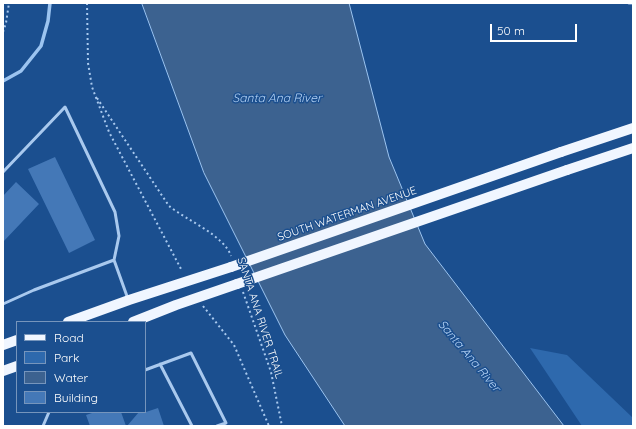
<!DOCTYPE html>
<html>
<head>
<meta charset="utf-8">
<style>
	body { margin:0 }
	#map { position:relative; width:636px; height:429px; overflow:hidden; background:#1b4f8f; font-family:Quicksand,sans-serif }
	canvas { display:block }
	.frame { position:absolute; inset:0; border:4px solid #fff; pointer-events:none }
	.legend { position:absolute; left:16px; top:321px; width:130px; height:92px; box-sizing:border-box; background:#1b4f8f; border:1px solid #7695bc; margin:0; padding:5px 7px; list-style:none; font-size:12px; color:#fff }
	.legend li { display:flex; align-items:center; gap:8px; height:20px }
	.legend b { width:20px; border:1px solid #7695bc }
	.scale { position:absolute; left:490px; top:24px; width:87px; height:18px; box-sizing:border-box; border:2px solid #fff; border-top:0; padding-left:5px; font-size:12px; line-height:14px; white-space:nowrap; color:#fff; -webkit-text-stroke:3px #1b4f8f; paint-order:stroke }
</style>
</head>
<body>
<div id="map">
<canvas width="636" height="429"></canvas>
<div class="frame"></div>
<ul class="legend">
<li><b style="height:5px;background:#f0f6ff"></b>Road</li>
<li><b style="height:11px;background:#2e69ad"></b>Park</li>
<li><b style="height:11px;background:#3c6290"></b>Water</li>
<li><b style="height:11px;background:#4478b7"></b>Building</li>
</ul>
<div class="scale">50 m</div>
</div>
<script>
const ctx = document.querySelector('canvas').getContext('2d');
ctx.lineJoin = 'round';
function fill(path, color) { ctx.fillStyle = color; ctx.fill(path, 'evenodd'); }
function stroke(path, color, width, dash) { ctx.strokeStyle = color; ctx.lineWidth = width; ctx.lineCap = dash ? 'butt' : 'round'; ctx.setLineDash(dash || []); ctx.stroke(path); }
function write(font, color, halo, rows, align = 'center') {
  ctx.font = font + ' Quicksand,sans-serif'; ctx.lineWidth = 3; ctx.setLineDash([]); ctx.textBaseline = 'middle'; ctx.strokeStyle = halo; ctx.fillStyle = color; for (const [text, x, y, turn = 0] of rows) {
    ctx.save(); ctx.translate(x, y); ctx.rotate((+turn || 0) * Math.PI / 180); ctx.textAlign = isNaN(turn) ? turn : align; if (halo) ctx.strokeText(text, 0, 0); ctx.fillText(text, 0, 0); ctx.restore();
  }
}
const green = new Path2D(`
	M 530,348 L 567,355 L 633,418 L 633,426 L 582,426 Z`);
const water = new Path2D(`
	M 142,3 L 349,3 L 389,157 L 425,244 L 564,426 L 345,426 L 285,335 L 204,173 Z`);
const stream = new Path2D(`
	M 3,81 L 21,71 L 41,46 L 48,21 L 50,3`);
const building = new Path2D(`
	M 55,157 L 95,240 L 69,253 L 28,169 Z
	M 16,182 L 39,204 L 3,242 L 3,196 Z
	M 158,408 L 164,426 L 127,426 L 139,412 L 146,412 Z
	M 95,412 L 121,412 L 126,426 L 90,426 L 86,415 Z`);
const path = new Path2D(`
	M 87,3 L 88,63 L 92,87 L 109,132 L 181,269
	M 3,32 L 6,23 L 9,3
	M 97,98 L 169,206 C 186,220 224,235 231,256
	M 243,292 L 271,372 L 282,426
	M 203,306 L 234,345 L 269,426`);
const service = new Path2D(`
	M 629,3 L 633,3
	M 3,172 L 65,107 L 115,212 L 119,236 L 114,260 L 34,290 L 3,304
	M 114,260 L 128,299
	M 160,364 L 192,426
	M 145,370 L 191,353 L 226,423 L 217,426
	M 43,426 L 49,412`);
const primary = new Path2D(`
	M 561,152 L 633,128
	M 567,170 L 633,148
	M 68,322 L 129,300 L 231,267
	M 133,322 L 176,305 L 237,284
	M 3,345 L 17,340
	M 3,371 L 17,366`);
const primaryBridge = new Path2D(`
	M 231,267 L 561,152
	M 237,284 L 567,170`);
const streetNames = [
	["SOUTH WATERMAN AVENUE",347,214,-19],
	["SANTA ANA RIVER TRAIL",260,318,72]
];
const waterNames = [
	["Santa Ana River",277,98],
	["Santa Ana River",469,356,50]
];
fill(green, '#2e69ad');
fill(water, '#3c6290');
stroke(water, '#9cc4f0', 1);
stroke(stream, '#9cc4f0', 3.5);
fill(building, '#4478b7');
stroke(path, '#a9c9ee', 2, [2, 3]);
stroke(service, '#a9c9ee', 3);
stroke(primary, '#f0f6ff', 10);
stroke(primaryBridge, '#f0f6ff', 10);
write('11px', '#fff', '#1b4f8f', streetNames);
write('italic 12px', '#b5d3f5', '#1b4f8f', waterNames);
</script>
</body>
</html>
